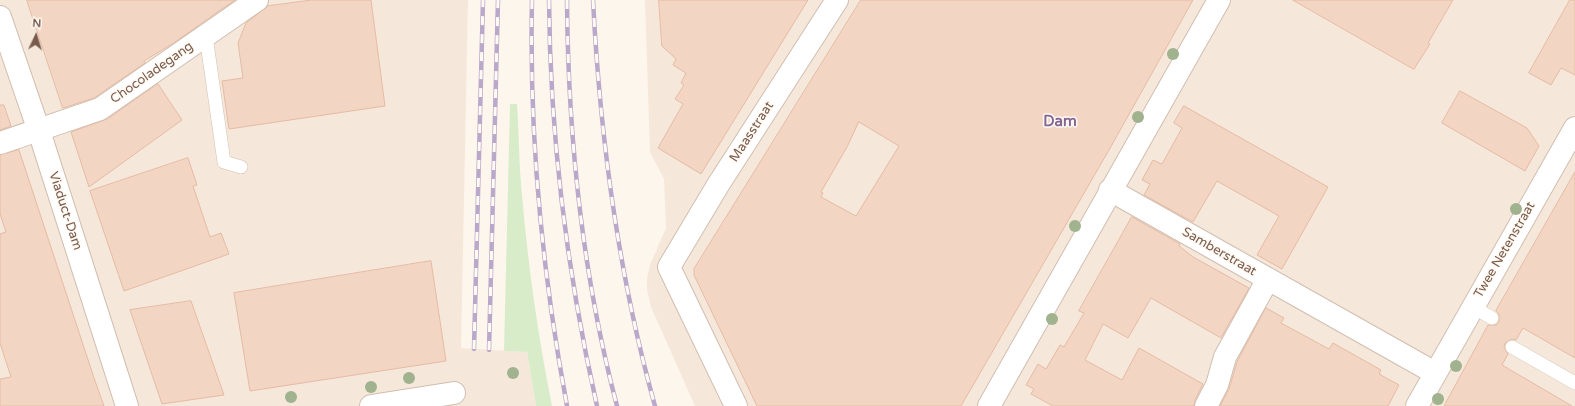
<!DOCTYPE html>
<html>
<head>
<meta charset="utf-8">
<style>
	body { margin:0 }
	#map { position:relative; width:1575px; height:406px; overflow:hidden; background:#fdf6ec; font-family:"Varela Round",sans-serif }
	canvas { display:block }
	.north { position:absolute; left:16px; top:16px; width:40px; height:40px; -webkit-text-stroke:3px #fffaf3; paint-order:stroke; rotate:4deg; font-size:11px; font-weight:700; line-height:16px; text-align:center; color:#7a5c4d }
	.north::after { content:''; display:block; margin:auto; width:14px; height:18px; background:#7a5c4d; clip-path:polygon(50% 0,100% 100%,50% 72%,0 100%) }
</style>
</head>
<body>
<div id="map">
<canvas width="1575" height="406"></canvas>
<div class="north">N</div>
</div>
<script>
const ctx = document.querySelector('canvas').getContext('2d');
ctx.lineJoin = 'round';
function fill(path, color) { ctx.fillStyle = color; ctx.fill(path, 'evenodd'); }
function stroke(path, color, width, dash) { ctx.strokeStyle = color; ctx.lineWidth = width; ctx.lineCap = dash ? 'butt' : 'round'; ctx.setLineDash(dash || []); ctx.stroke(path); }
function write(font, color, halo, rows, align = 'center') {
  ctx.font = font + ' "Varela Round",sans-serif'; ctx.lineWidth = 3; ctx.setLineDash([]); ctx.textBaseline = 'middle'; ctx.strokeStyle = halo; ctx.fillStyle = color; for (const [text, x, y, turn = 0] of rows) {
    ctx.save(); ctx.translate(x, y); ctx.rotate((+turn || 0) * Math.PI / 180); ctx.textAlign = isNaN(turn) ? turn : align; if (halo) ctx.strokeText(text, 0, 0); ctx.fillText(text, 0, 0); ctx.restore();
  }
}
const residential = new Path2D(`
	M 0,0 L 468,0 L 461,348 L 527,352 L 536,406 L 0,406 Z
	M 645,0 L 1575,0 L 1575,406 L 695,406 L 651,307 L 647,289 L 647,278 L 650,265 L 666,228 L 664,179 L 650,152 Z`);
const green = new Path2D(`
	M 510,104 L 517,104 C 519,134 519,165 522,195 C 528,266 538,336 552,406 L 536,406 L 527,352 L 504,351 Z`);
const building = new Path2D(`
	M 27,0 L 235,0 L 172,44 L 144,61 L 145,63 L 94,98 L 63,108 Z
	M 312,0 L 371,0 L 385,106 L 229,129 L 222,81 L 243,78 L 238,43 L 246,23 L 268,6 Z
	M 659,0 L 808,0 L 701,174 L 658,148 L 683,104 L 675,99 L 684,85 L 681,83 L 686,73 L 673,65 L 676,59 L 662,46 Z
	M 861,0 L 1193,0 L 1109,150 L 961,406 L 757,406 L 694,275 L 694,269 ZM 859,122 L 899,146 L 856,216 L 821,197 L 823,193 L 821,192 L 847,147 Z
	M 1293,0 L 1453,0 L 1428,43 L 1430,44 L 1414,69 Z
	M 1570,0 L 1575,0 L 1575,75 L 1561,68 L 1551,85 L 1529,73 Z
	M 158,84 L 182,120 L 89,187 L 71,132 L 107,119 Z
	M 1460,91 L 1527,128 L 1539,146 L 1525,171 L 1442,123 Z
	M 0,105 L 4,105 L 11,126 L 0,130 Z
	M 1184,106 L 1328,187 L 1282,269 L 1257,255 L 1279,216 L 1217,181 L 1193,222 L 1144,195 L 1150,184 L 1142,180 L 1153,160 L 1162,164 L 1182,128 L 1174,123 Z
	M 19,150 L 95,381 L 104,406 L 0,406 L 0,379 L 11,377 L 0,343 L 0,234 L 6,232 L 0,214 L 0,155 Z
	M 188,158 L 197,185 L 193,186 L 210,237 L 221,233 L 229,254 L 124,291 L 90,191 Z
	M 1575,172 L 1575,358 L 1523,328 L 1516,340 L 1512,339 L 1505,343 L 1504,347 L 1508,354 L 1502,365 L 1572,406 L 1444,406 L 1488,325 L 1496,325 L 1499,322 L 1499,314 L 1496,311 Z
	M 1132,217 L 1180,244 L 1179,246 L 1193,257 L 1249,288 L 1221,338 L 1151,298 L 1128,338 L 1103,324 L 1085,360 L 1122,380 L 1139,348 L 1203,384 L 1195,400 L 1194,406 L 1053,406 L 1031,394 L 1034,389 L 1026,385 L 1038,364 L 1046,369 L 1060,345 L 1064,347 L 1084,313 L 1079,311 Z
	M 431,261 L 446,361 L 250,391 L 234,293 Z
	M 191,301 L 224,395 L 162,404 L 130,310 Z
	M 1266,308 L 1284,318 L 1281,323 L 1329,349 L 1333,343 L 1381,370 L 1379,374 L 1399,385 L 1388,406 L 1220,406 L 1229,389 L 1237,362 Z`);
const service = new Path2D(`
	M 206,36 L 224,162 L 241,167
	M 1473,307 L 1492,318
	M 1512,347 L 1575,383`);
const minor = new Path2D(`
	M 0,143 L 100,109 L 257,0
	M 1110,190 L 1435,373
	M 371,406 L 454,393
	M 736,406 L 669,267 L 718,185 L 837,0
	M 989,406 L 1219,0
	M 1206,406 L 1217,385 L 1225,357 L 1268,279
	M 1417,406 L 1575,128`);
const tertiary = new Path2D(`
	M 0,17 L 39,131 L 127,406`);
const rail = new Path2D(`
	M 532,0 C 529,136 542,272 567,406
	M 549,0 C 550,137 567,273 597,406
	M 567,0 C 568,136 582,274 617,406
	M 593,0 C 600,137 618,274 655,406
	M 474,349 L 483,0
	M 489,350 L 498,0`);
const trees = [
	[1173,54],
	[1138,117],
	[1516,209],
	[1075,226],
	[1052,319],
	[1456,366],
	[513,373],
	[409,378],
	[371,387],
	[291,397],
	[1438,399]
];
const streetNames = [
	["Chocoladegang",152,73,-35],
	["Maasstraat",752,132,-57],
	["Viaduct-Dam",65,211,72],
	["Twee Netenstraat",1505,250,-60],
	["Samberstraat",1219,252,30]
];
const quarterNames = [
	["Dam",1060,122]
];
fill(residential, '#f5e8da');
fill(green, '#d8ecc9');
fill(building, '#f3d5c3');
stroke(building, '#e6bba3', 1);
stroke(service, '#d1beb0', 14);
stroke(minor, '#d1beb0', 24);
stroke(tertiary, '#d1beb0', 24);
stroke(service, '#fff', 13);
stroke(minor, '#fff', 22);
stroke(tertiary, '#fff', 22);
stroke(rail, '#b9a8c9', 4.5);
stroke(rail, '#fffaf3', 3, [9]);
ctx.fillStyle = '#a0b28e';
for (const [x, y] of trees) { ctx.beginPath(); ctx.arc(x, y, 6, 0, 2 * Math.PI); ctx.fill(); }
write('13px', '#7a5c4d', '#fffaf3', streetNames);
write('bold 15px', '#846695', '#fffaf3', quarterNames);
</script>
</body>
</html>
